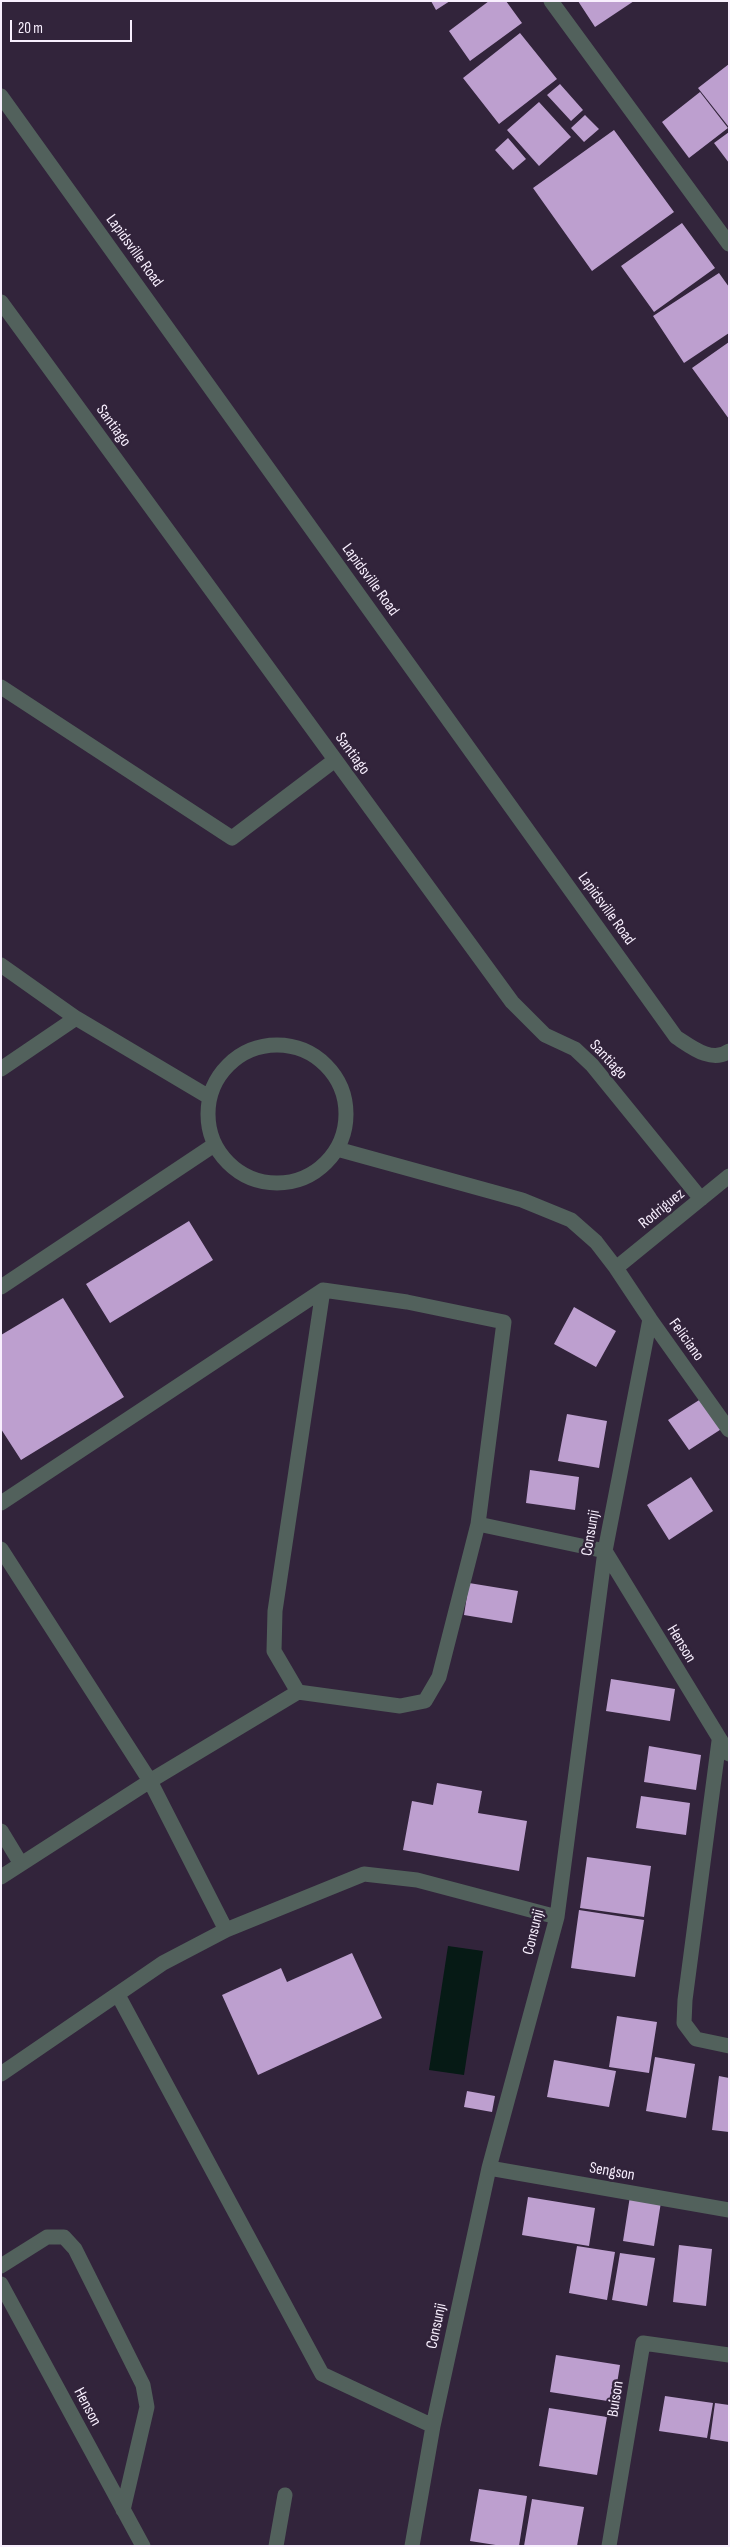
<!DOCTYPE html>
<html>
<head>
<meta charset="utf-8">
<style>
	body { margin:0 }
	#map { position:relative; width:730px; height:2547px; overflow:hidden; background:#32243b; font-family:"Sofia Sans Condensed",sans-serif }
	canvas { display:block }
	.frame { position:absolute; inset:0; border:2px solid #f8effe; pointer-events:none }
	.scale { position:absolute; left:10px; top:20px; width:122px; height:22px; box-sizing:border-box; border:2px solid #f8effe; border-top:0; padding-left:6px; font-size:15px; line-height:18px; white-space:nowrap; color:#f8effe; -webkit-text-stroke:4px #32243b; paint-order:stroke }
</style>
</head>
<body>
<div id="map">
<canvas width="730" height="2547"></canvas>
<div class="frame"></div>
<div class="scale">20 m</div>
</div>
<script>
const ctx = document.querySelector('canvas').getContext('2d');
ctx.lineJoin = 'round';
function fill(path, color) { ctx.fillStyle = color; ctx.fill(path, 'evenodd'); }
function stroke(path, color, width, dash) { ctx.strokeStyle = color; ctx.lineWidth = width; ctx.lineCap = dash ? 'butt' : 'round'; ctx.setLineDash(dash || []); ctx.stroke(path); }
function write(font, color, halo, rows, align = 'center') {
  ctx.font = font + ' "Sofia Sans Condensed",sans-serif'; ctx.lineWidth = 5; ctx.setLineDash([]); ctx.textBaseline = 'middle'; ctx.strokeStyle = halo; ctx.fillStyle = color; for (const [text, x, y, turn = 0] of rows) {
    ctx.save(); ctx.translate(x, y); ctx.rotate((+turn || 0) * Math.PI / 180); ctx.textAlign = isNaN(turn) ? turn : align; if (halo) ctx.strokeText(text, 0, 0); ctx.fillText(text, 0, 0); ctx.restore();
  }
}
const water = new Path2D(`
	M 448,1946 L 483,1951 L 464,2075 L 429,2070 Z`);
const building = new Path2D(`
	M 431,1 L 450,1 L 436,10 Z
	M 489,1 L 506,1 L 522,23 L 470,61 L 449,31 Z
	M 578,1 L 634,1 L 595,27 Z
	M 520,33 L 557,79 L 499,124 L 463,78 Z
	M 729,64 L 729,125 L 728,126 L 698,88 Z
	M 560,84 L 583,110 L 571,121 L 547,95 Z
	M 700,92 L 728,128 L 689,158 L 662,122 Z
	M 539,102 L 571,137 L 539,166 L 507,130 Z
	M 585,115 L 599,129 L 584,142 L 571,128 Z
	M 614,130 L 674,212 L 592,271 L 533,188 Z
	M 729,132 L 729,163 L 714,143 Z
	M 508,138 L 526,159 L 513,170 L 495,150 Z
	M 682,223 L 715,268 L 654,312 L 621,266 Z
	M 719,273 L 729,287 L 729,333 L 684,363 L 653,316 Z
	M 729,342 L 729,419 L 692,368 Z
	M 189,1221 L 213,1260 L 110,1323 L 86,1284 Z
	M 63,1298 L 124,1397 L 21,1460 L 1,1429 L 1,1335 Z
	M 574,1307 L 616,1331 L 596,1367 L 554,1344 Z
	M 707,1395 L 726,1426 L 689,1450 L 668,1420 Z
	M 567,1414 L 607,1421 L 599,1468 L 558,1461 Z
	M 530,1470 L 579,1477 L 575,1510 L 526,1503 Z
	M 691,1477 L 713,1511 L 669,1540 L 647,1505 Z
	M 469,1583 L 518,1591 L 512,1623 L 464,1615 Z
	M 611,1679 L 675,1689 L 670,1721 L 606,1711 Z
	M 649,1746 L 701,1755 L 696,1790 L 644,1782 Z
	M 437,1783 L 482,1791 L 478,1813 L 527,1821 L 519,1871 L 403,1850 L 412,1801 L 433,1805 Z
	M 641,1796 L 690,1803 L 686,1835 L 636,1828 Z
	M 587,1857 L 651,1866 L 644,1917 L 580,1908 Z
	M 579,1910 L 644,1920 L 635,1977 L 571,1968 Z
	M 352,1953 L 382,2018 L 258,2075 L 222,1995 L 281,1968 L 287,1982 Z
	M 617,2016 L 657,2022 L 649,2073 L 609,2067 Z
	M 655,2057 L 695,2064 L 686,2118 L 646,2111 Z
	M 554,2060 L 616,2071 L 609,2107 L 547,2097 Z
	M 719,2076 L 729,2078 L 729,2132 L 712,2130 Z
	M 467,2091 L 495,2096 L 492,2112 L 464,2107 Z
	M 630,2196 L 661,2202 L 654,2246 L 623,2241 Z
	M 528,2197 L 595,2208 L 589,2246 L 522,2235 Z
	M 679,2245 L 712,2249 L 706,2306 L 673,2302 Z
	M 577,2246 L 615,2252 L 607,2300 L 569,2293 Z
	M 620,2253 L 655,2258 L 647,2306 L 612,2300 Z
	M 556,2355 L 620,2365 L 614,2402 L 550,2392 Z
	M 665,2396 L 713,2403 L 707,2438 L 659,2431 Z
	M 715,2403 L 729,2405 L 729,2442 L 710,2439 Z
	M 549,2408 L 607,2417 L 597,2475 L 539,2466 Z
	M 479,2489 L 527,2496 L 519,2546 L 502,2546 L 470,2541 Z
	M 532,2499 L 584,2507 L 577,2546 L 524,2546 Z`);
const minor = new Path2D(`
	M 551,1 L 729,244
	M 1,96 L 676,1037 C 690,1046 712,1064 729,1051
	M 1,302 L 512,1002 L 545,1035 L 575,1049 L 592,1065 L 701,1199
	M 1,687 L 232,838 L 335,760
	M 1,965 L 76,1018 L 209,1097
	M208 1114a69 69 0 1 1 138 0a69 69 0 1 1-138 0Z
	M 1,1069 L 76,1018
	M 337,1149 L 522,1200 L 571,1220 L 596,1242 L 616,1268 L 650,1319 L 729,1430
	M 616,1268 L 729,1176
	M 1,1287 L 214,1145
	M 1,1503 L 323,1290 L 407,1302 L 504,1322 L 478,1524 L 439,1677 L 425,1701 L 400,1706 L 298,1692 L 150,1781 L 1,1877
	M 478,1524 L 605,1551 L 729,1754
	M 1,1549 L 150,1781 L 226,1930
	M 298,1692 L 274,1651 L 275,1611 L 323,1290
	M 719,1741 L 685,2000 L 684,2023 L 696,2039 L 729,2046
	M 1,1831 L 21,1864
	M 118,1995 L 322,2374 L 433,2426
	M 1,2074 L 163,1963 L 226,1930 L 364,1874 L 417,1880 L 557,1917
	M 489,2168 L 729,2210
	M 1,2266 L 47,2237 L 64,2237 L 75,2249 L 143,2385 L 147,2407 L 123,2510
	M 1,2284 L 143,2546
	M 276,2546 L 285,2495
	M 412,2546 L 433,2426 L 489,2168 L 557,1917 L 605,1551 L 650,1319
	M 609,2546 L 643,2343 L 729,2355`);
const streetNames = [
	["Lapidsville Road",134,251,54],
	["Santiago",113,426,54],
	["Lapidsville Road",370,580,54],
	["Santiago",352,754,54],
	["Lapidsville Road",606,909,54],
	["Santiago",608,1060,47],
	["Rodriguez",662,1209,-39],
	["Feliciano",686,1340,54],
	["Consunji",591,1533,-80],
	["Henson",681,1644,59],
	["Consunji",534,1932,-76],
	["Sengson",612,2172,10],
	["Consunji",437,2326,-78],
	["Buison",616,2399,-81],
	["Henson",87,2407,62]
];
fill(water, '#061a15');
fill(building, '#bd9fcf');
stroke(minor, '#52615c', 15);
write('16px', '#f8effe', '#32243b', streetNames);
</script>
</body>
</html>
